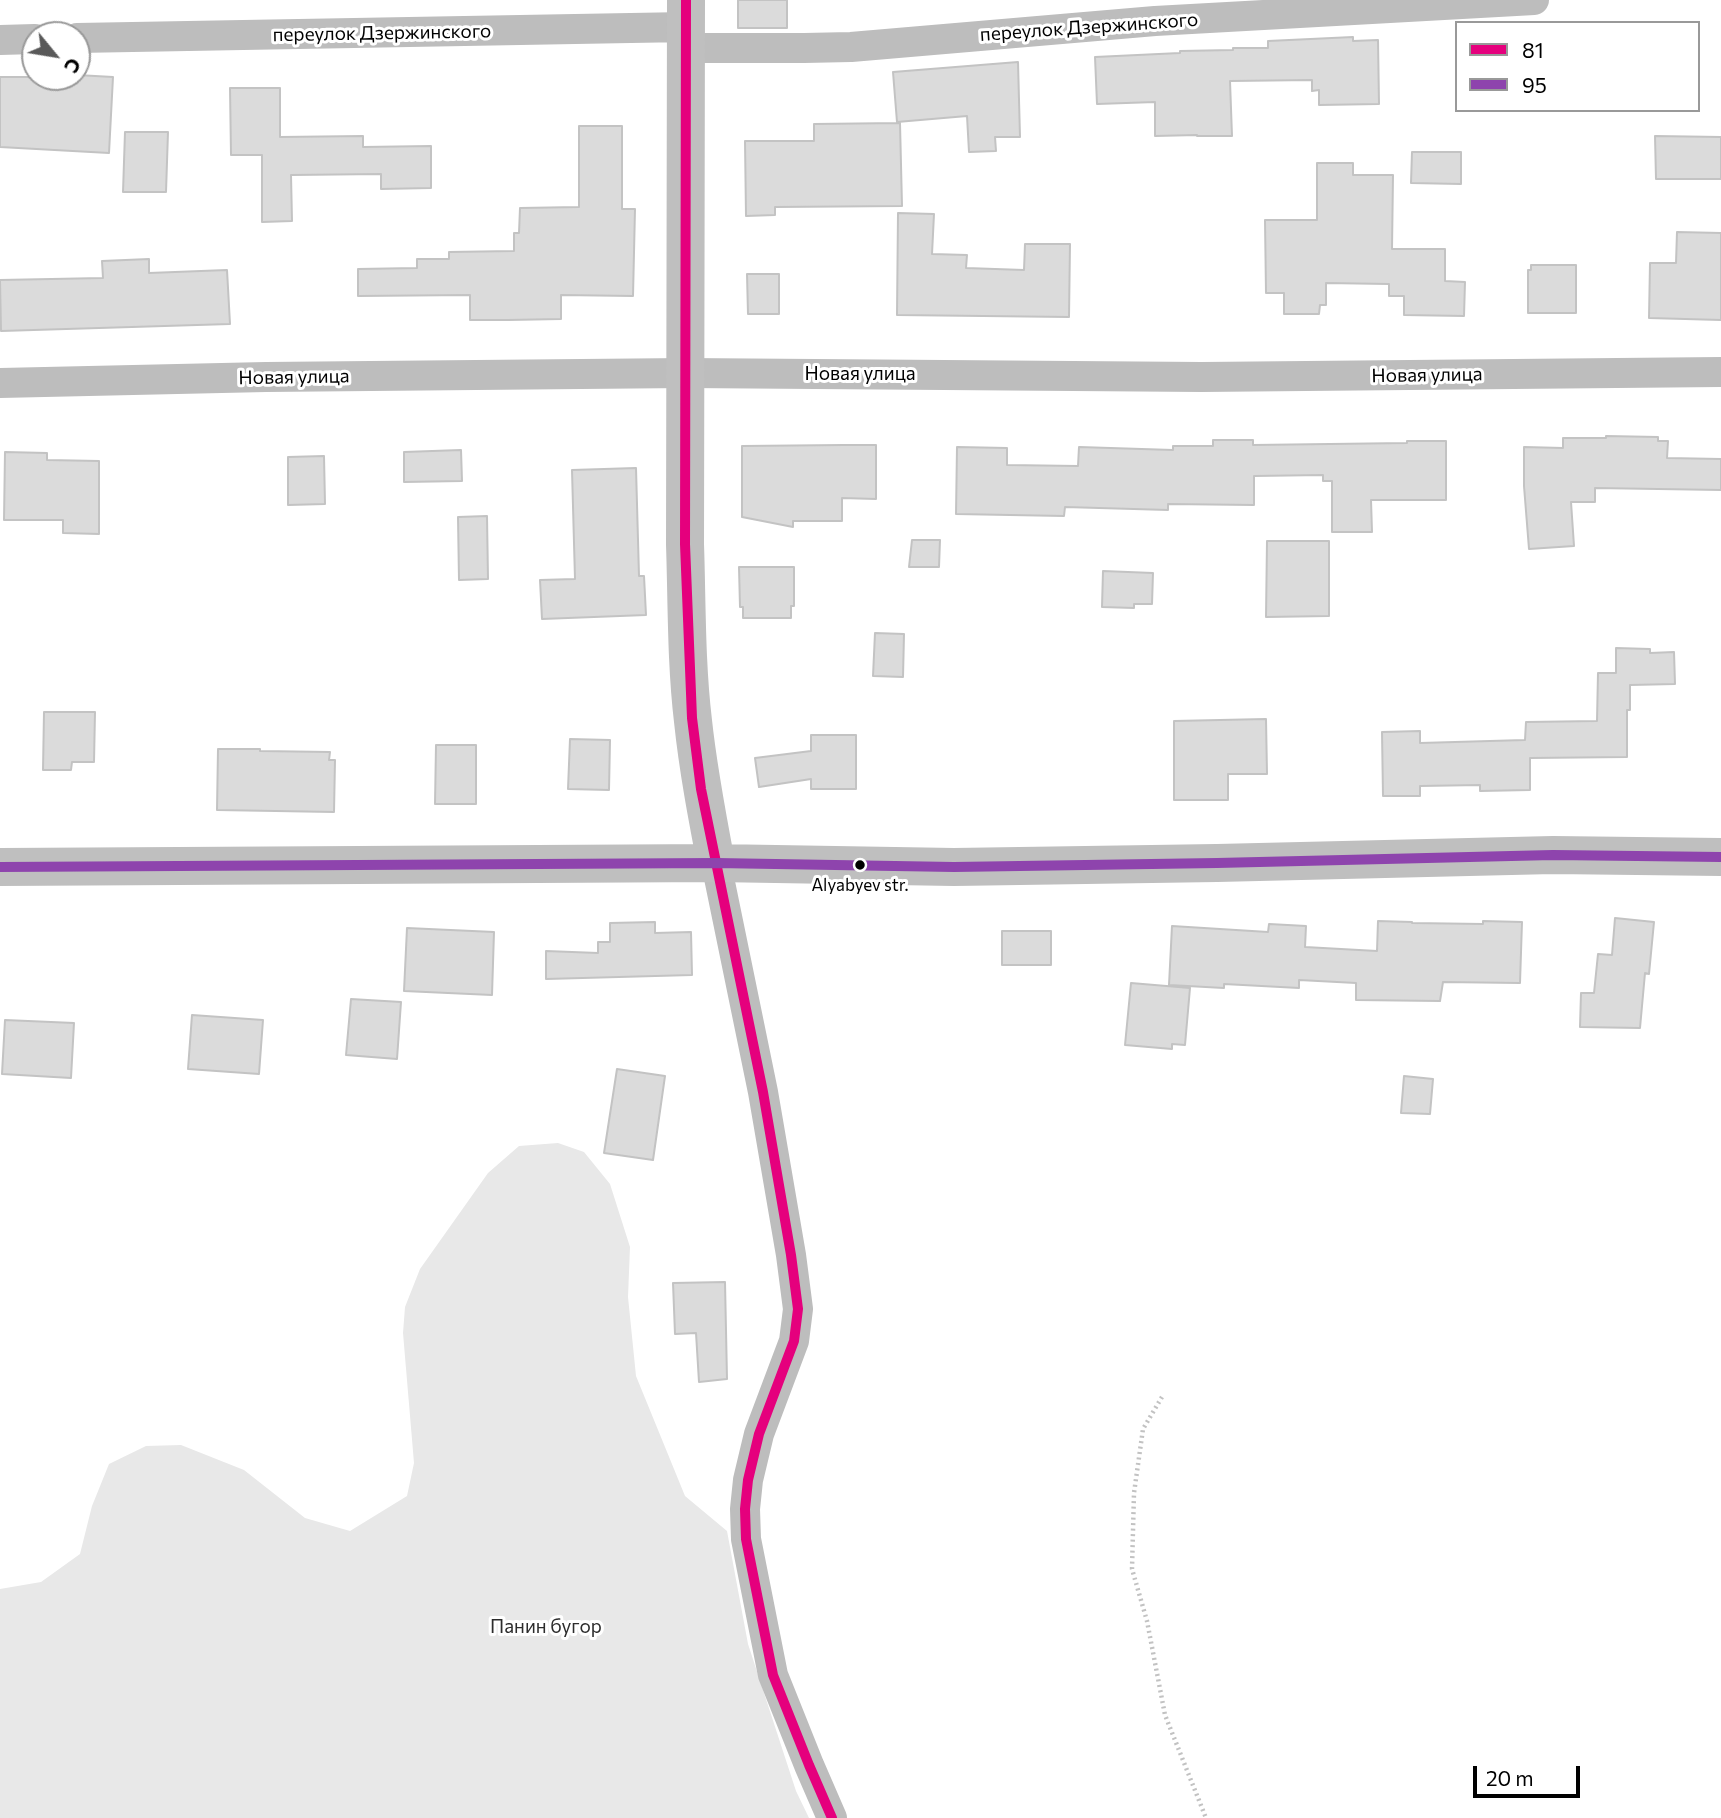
<!DOCTYPE html>
<html>
<head>
<meta charset="utf-8">
<style>
	body { margin:0 }
	#map { position:relative; width:1721px; height:1818px; overflow:hidden; background:#fff; font-family:Commissioner,sans-serif }
	canvas { display:block }
	.legend { position:absolute; left:1455px; top:21px; width:245px; height:91px; box-sizing:border-box; background:#fff; border:2px solid #999; margin:0; padding:9px 12px; list-style:none; font-size:21px; color:#000 }
	.legend li { display:flex; align-items:center; gap:14px; height:35px }
	.legend b { width:35px; border:2px solid #999 }
	.north { position:absolute; left:21px; top:21px; width:70px; height:70px; box-sizing:border-box; background:#fff; border:2px solid #999; border-radius:50%; rotate:120deg; font-size:19px; font-weight:700; line-height:28px; text-align:center; color:#000 }
	.north::after { content:''; display:block; margin:auto; width:24px; height:32px; background:#595959; clip-path:polygon(50% 0,100% 100%,50% 72%,0 100%) }
	.scale { position:absolute; left:1473px; top:1766px; width:107px; height:32px; box-sizing:border-box; border:4px solid #000; border-top:0; padding-left:9px; font-size:21px; line-height:24px; white-space:nowrap; color:#000; -webkit-text-stroke:5px #fff; paint-order:stroke }
</style>
</head>
<body>
<div id="map">
<canvas width="1721" height="1818"></canvas>
<ul class="legend">
<li><b style="height:9px;background:#e5007d"></b>81</li>
<li><b style="height:9px;background:#8e44ad"></b>95</li>
</ul>
<div class="north">С</div>
<div class="scale">20 m</div>
</div>
<script>
const ctx = document.querySelector('canvas').getContext('2d');
ctx.lineJoin = 'round';
function fill(path, color) { ctx.fillStyle = color; ctx.fill(path, 'evenodd'); }
function stroke(path, color, width, dash) { ctx.strokeStyle = color; ctx.lineWidth = width; ctx.lineCap = dash ? 'butt' : 'round'; ctx.setLineDash(dash || []); ctx.stroke(path); }
function write(font, color, halo, rows, align = 'center') {
  ctx.font = font + ' Commissioner,sans-serif'; ctx.lineWidth = 6; ctx.setLineDash([]); ctx.textBaseline = 'middle'; ctx.strokeStyle = halo; ctx.fillStyle = color; for (const [text, x, y, turn = 0] of rows) {
    ctx.save(); ctx.translate(x, y); ctx.rotate((+turn || 0) * Math.PI / 180); ctx.textAlign = isNaN(turn) ? turn : align; if (halo) ctx.strokeText(text, 0, 0); ctx.fillText(text, 0, 0); ctx.restore();
  }
}
const green = new Path2D(`
	M 558,1143 L 584,1152 L 610,1184 L 630,1247 L 628,1297 L 636,1376 L 685,1496 L 727,1531 L 748,1644 L 796,1791 L 809,1818 L 0,1818 L 0,1589 L 41,1582 L 80,1554 L 92,1506 L 109,1464 L 146,1446 L 181,1445 L 244,1470 L 305,1518 L 350,1531 L 407,1496 L 414,1463 L 403,1333 L 405,1307 L 420,1269 L 488,1173 L 519,1146 Z`);
const building = new Path2D(`
	M 738,0 L 787,0 L 787,28 L 738,28 Z
	M 1353,37 L 1353,41 L 1378,40 L 1379,104 L 1319,105 L 1319,90 L 1312,91 L 1312,80 L 1230,81 L 1232,136 L 1197,136 L 1197,135 L 1155,136 L 1155,102 L 1097,104 L 1095,57 L 1180,53 L 1180,51 L 1233,50 L 1233,48 L 1268,48 L 1268,41 Z
	M 1018,62 L 1020,137 L 995,137 L 996,151 L 969,152 L 967,116 L 897,122 L 893,72 Z
	M 77,75 L 113,77 L 109,153 L 0,147 L 0,77 L 77,77 Z
	M 230,88 L 280,88 L 280,137 L 363,136 L 363,147 L 431,146 L 431,188 L 381,189 L 381,174 L 291,175 L 292,221 L 262,222 L 262,155 L 231,155 Z
	M 900,123 L 902,206 L 775,207 L 775,215 L 746,216 L 745,141 L 814,141 L 814,124 Z
	M 579,126 L 622,126 L 622,209 L 635,209 L 633,296 L 561,295 L 561,319 L 508,320 L 470,320 L 470,295 L 358,296 L 358,269 L 417,268 L 417,259 L 449,259 L 449,252 L 514,251 L 514,233 L 519,233 L 520,208 L 579,207 Z
	M 125,132 L 168,132 L 166,192 L 123,192 Z
	M 1655,136 L 1721,137 L 1721,179 L 1656,179 Z
	M 1412,152 L 1461,152 L 1461,184 L 1411,183 Z
	M 1317,163 L 1353,163 L 1353,175 L 1393,175 L 1392,249 L 1445,249 L 1445,281 L 1465,282 L 1464,316 L 1404,315 L 1404,296 L 1389,296 L 1389,284 L 1326,283 L 1326,305 L 1320,305 L 1319,314 L 1284,314 L 1284,293 L 1266,293 L 1265,220 L 1317,220 Z
	M 898,213 L 934,214 L 932,254 L 967,255 L 966,268 L 1024,270 L 1025,244 L 1070,244 L 1069,317 L 897,315 Z
	M 1677,232 L 1721,233 L 1721,320 L 1649,318 L 1650,263 L 1676,263 Z
	M 149,259 L 149,273 L 227,270 L 230,324 L 1,331 L 0,280 L 103,278 L 102,261 Z
	M 1531,265 L 1576,265 L 1576,313 L 1528,313 L 1528,270 L 1531,270 Z
	M 747,274 L 779,274 L 779,314 L 748,314 Z
	M 1606,436 L 1658,437 L 1658,441 L 1668,441 L 1667,458 L 1721,459 L 1721,490 L 1595,488 L 1595,502 L 1571,502 L 1574,546 L 1529,549 L 1524,486 L 1524,447 L 1563,448 L 1563,438 L 1606,438 Z
	M 1213,440 L 1253,440 L 1253,445 L 1407,443 L 1407,441 L 1446,441 L 1446,500 L 1371,500 L 1372,532 L 1332,532 L 1332,481 L 1323,481 L 1323,475 L 1254,476 L 1254,505 L 1168,504 L 1168,510 L 1065,507 L 1064,516 L 956,514 L 957,447 L 1007,448 L 1007,465 L 1078,466 L 1079,447 L 1173,450 L 1173,446 L 1213,446 Z
	M 844,445 L 876,445 L 876,499 L 842,498 L 842,521 L 793,521 L 793,527 L 742,517 L 742,446 Z
	M 461,450 L 462,481 L 404,482 L 404,452 Z
	M 5,452 L 47,453 L 47,460 L 99,461 L 99,534 L 63,533 L 63,520 L 4,520 Z
	M 324,456 L 325,504 L 288,505 L 288,457 Z
	M 636,468 L 639,576 L 644,576 L 646,615 L 542,619 L 540,580 L 575,579 L 572,470 Z
	M 487,516 L 488,579 L 459,580 L 458,517 Z
	M 912,540 L 940,540 L 939,567 L 909,567 Z
	M 1267,541 L 1329,541 L 1329,616 L 1266,617 Z
	M 739,567 L 794,567 L 794,606 L 791,606 L 791,618 L 743,618 L 743,607 L 740,607 Z
	M 1103,571 L 1153,573 L 1152,604 L 1134,604 L 1134,608 L 1102,607 Z
	M 875,633 L 904,634 L 903,677 L 873,676 Z
	M 1616,648 L 1650,649 L 1650,653 L 1674,652 L 1675,684 L 1630,685 L 1630,710 L 1627,710 L 1627,757 L 1530,758 L 1530,790 L 1480,791 L 1480,785 L 1420,786 L 1420,796 L 1383,796 L 1382,732 L 1420,731 L 1420,743 L 1525,740 L 1526,722 L 1597,721 L 1598,673 L 1616,673 Z
	M 44,712 L 95,712 L 94,762 L 72,762 L 71,770 L 43,770 Z
	M 1266,719 L 1267,774 L 1228,774 L 1228,800 L 1174,800 L 1174,721 Z
	M 811,735 L 856,735 L 856,789 L 811,789 L 811,779 L 759,787 L 755,758 L 811,751 Z
	M 570,739 L 610,740 L 609,790 L 568,789 Z
	M 436,745 L 476,745 L 476,804 L 435,804 Z
	M 218,749 L 260,749 L 260,751 L 330,752 L 329,760 L 335,760 L 334,812 L 217,810 Z
	M 1615,918 L 1654,922 L 1649,974 L 1645,973 L 1640,1028 L 1580,1027 L 1581,993 L 1594,993 L 1598,954 L 1612,955 Z
	M 1378,921 L 1412,922 L 1412,923 L 1483,924 L 1483,921 L 1522,922 L 1520,983 L 1443,982 L 1440,1001 L 1356,1000 L 1356,983 L 1299,980 L 1299,988 L 1224,984 L 1224,988 L 1169,985 L 1172,926 L 1268,932 L 1269,924 L 1306,926 L 1305,947 L 1377,951 Z
	M 655,922 L 655,933 L 691,932 L 692,975 L 546,979 L 546,951 L 598,953 L 598,942 L 610,942 L 610,923 Z
	M 407,928 L 494,932 L 492,995 L 404,991 Z
	M 1002,931 L 1051,931 L 1051,965 L 1002,965 Z
	M 1131,983 L 1190,988 L 1185,1045 L 1172,1044 L 1172,1049 L 1125,1045 Z
	M 351,999 L 401,1002 L 397,1059 L 346,1055 Z
	M 192,1015 L 263,1020 L 259,1074 L 188,1069 Z
	M 5,1020 L 74,1023 L 71,1078 L 2,1074 Z
	M 617,1069 L 665,1076 L 653,1160 L 604,1153 Z
	M 1404,1076 L 1433,1079 L 1430,1114 L 1401,1113 Z
	M 725,1282 L 727,1379 L 699,1382 L 696,1333 L 675,1334 L 673,1283 Z`);
const path = new Path2D(`
	M 1162,1397 L 1143,1429 L 1134,1493 L 1132,1569 L 1147,1621 L 1165,1715 L 1206,1818`);
const minor = new Path2D(`
	M 77,38 L 686,27
	M 0,40 L 35,39
	M 686,48 L 804,48 L 851,47 L 1155,21 L 1534,0
	M 0,383 L 266,377 L 686,373 L 1202,377 L 1721,372
	M 716,863 L 763,1092 L 791,1255 L 798,1309 L 794,1341 L 759,1434 L 748,1480 L 745,1509 L 746,1539 L 773,1675 L 809,1765 L 832,1818`);
const secondary = new Path2D(`
	M 686,0 L 685,544 C 687,603 686,662 693,721 C 698,769 707,816 716,863
	M 0,867 L 716,863 L 954,867 L 1217,863 L 1553,855 L 1721,857`);
const bus1 = new Path2D(`
	M 686,0 L 685,544 L 692,718 L 701,789 L 763,1092 L 791,1255 L 798,1309 L 794,1341 L 759,1434 L 748,1480 L 745,1509 L 746,1539 L 773,1675 L 809,1765 L 832,1818`);
const bus2 = new Path2D(`
	M 0,867 L 716,863 L 954,867 L 1217,863 L 1553,855 L 1721,857`);
const markers = [
	[860,865,6,"#000"]
];
const busNames = [
	["Alyabyev str.",860,885]
];
const streetNames = [
	["переулок Дзержинского",1089,27,-4],
	["переулок Дзержинского",382,33,-1],
	["Новая улица",860,374],
	["Новая улица",1427,375,-1],
	["Новая улица",294,377,-1]
];
const parkNames = [
	["Панин бугор",546,1627]
];
fill(green, '#e8e8e8');
fill(building, '#dbdbdb');
stroke(building, '#c3c3c3', 2);
stroke(path, '#c2c2c2', 4.5, [2, 3.5]);
stroke(minor, '#bdbdbd', 30);
stroke(secondary, '#bfbfbf', 38);
stroke(bus1, '#e5007d', 10);
stroke(bus2, '#8e44ad', 10);
for (const [x, y, r, color] of markers) { const dot = new Path2D(); dot.arc(x, y, r, 0, 2 * Math.PI); ctx.fillStyle = color; ctx.fill(dot); stroke(dot, '#fff', 2.5); }
write('17px', '#000', '#fff', busNames);
write('19px', '#000', '#fff', streetNames);
write('19px', '#2c2c2c', '#fff', parkNames);
</script>
</body>
</html>
